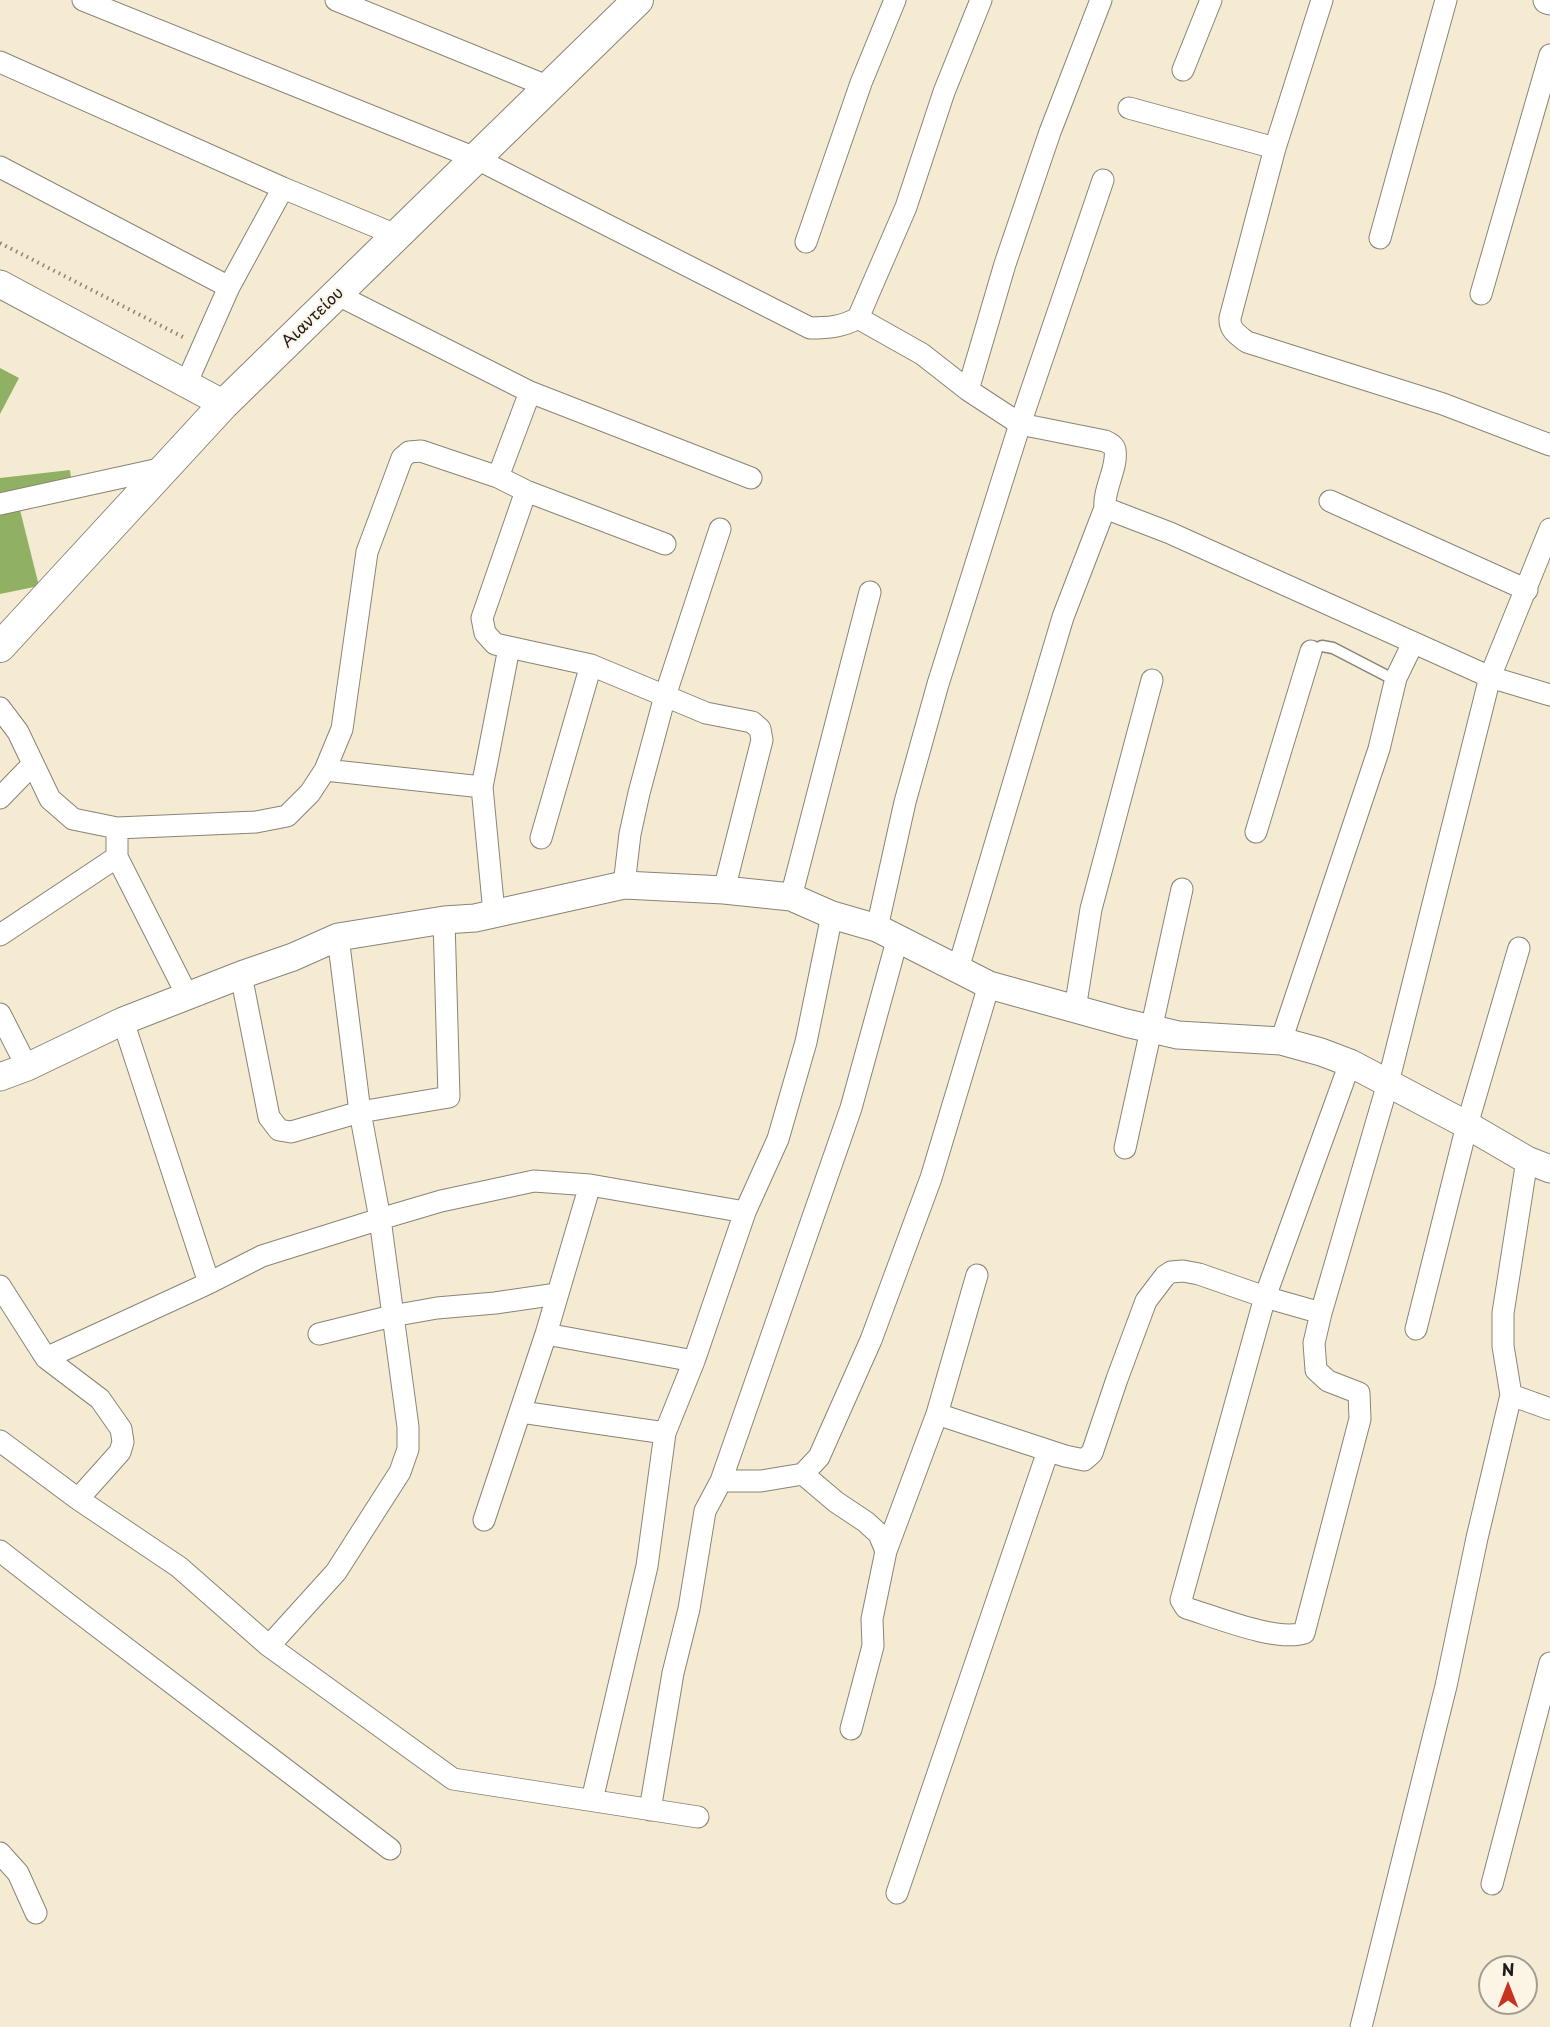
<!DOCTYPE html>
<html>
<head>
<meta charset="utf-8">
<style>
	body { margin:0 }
	#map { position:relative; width:1550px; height:2027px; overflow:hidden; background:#f4ebd2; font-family:"Playpen Sans",sans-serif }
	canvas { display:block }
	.north { position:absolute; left:1478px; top:1955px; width:60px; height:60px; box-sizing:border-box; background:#fcf5e5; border:2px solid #a29e95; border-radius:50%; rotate:0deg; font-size:16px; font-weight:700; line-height:24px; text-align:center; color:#1c1c1c }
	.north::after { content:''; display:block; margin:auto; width:21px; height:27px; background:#c8321e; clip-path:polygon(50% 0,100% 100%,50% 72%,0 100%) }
</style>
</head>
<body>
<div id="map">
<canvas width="1550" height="2027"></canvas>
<div class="north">N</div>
</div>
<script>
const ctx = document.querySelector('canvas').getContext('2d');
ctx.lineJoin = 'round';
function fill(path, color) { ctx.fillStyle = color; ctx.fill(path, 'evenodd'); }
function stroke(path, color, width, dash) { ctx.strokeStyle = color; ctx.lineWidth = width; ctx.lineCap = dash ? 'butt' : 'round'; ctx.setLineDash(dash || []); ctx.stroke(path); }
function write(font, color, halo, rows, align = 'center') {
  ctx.font = font + ' "Playpen Sans",sans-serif'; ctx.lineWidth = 4.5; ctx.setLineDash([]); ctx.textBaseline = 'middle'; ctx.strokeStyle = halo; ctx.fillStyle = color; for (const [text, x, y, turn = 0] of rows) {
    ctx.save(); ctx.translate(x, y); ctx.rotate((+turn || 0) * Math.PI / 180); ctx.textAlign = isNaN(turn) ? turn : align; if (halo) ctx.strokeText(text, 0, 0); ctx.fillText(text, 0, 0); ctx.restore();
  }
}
const forest = new Path2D(`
	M 0,368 L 19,378 L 0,414 Z
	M 70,470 L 72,485 L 17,498 L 39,586 L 0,594 L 0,478 Z`);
const path = new Path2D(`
	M 0,243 L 185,338`);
const service = new Path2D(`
	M 1311,651 L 1322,646 L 1333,648 L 1387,676 L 1396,678`);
const minor = new Path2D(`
	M 83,0 L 475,158 L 810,328 C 828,328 842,327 858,318 L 922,354 L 968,390 L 1020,424 L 1105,441 C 1109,443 1114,445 1115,450 C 1118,468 1103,489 1105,508 L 1170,533 L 1490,677 L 1388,1083 L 1321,1313 L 1314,1343 L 1316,1370 L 1328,1381 L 1359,1393 L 1360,1419 L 1304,1633 C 1276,1642 1216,1617 1186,1608 L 1181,1600 L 1265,1297 L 1350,1063
	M 336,0 L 549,87
	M 1322,0 L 1275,148 L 1230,318 C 1229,330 1238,335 1247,342 L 1443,404 L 1550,445
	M 0,62 L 283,188 L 396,235
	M 1183,70 L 1211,0
	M 1129,108 L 1275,148
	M 0,167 L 229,287
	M 1380,238 L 1446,0
	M 806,242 L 861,83 L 895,0
	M 1481,294 L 1550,55
	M 338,295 L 530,392 L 751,478
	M 858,318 L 906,207 L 944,92 L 981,0
	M 186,384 L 229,287 L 283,188
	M 968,390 L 1005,264 L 1050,132 L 1101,0
	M 498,477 L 530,392
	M 526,491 L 482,618 L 485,633 L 495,644 L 591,665 L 706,713 L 752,722 L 760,729 L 762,740 L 724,890
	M 1330,501 L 1527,590
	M 0,504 L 164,468
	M 1550,529 L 1490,677 L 1550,695
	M 0,708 L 18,732 L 50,799 L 73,819 L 117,828 L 256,822 L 287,816 L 310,793 L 325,770 L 342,729 L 367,552 L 402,458 L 409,452 L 421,451 L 498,477 L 526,491 L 665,544
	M 325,770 L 482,787
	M 0,798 L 33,764
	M 1256,832 L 1311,651
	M 541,838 L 591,665
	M 117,857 L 187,995
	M 624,885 L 630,834 L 639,793 L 665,696 L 720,529
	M 791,897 L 870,592
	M 494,913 L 482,787 L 509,648
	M 877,928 L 905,802 L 938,684 L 1020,424 L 1103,180
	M 0,935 L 117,857 L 117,828
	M 958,969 L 1063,617 L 1105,508
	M 241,975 L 269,1117 L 279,1130 L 291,1132 L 360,1112 L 449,1097 L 444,920
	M 1075,1009 L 1091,909 L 1152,680
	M 0,1014 L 27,1067
	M 123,1021 L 209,1283
	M 1281,1041 L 1379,749 L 1396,678 L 1413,643
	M 1125,1148 L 1182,889
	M 0,1286 L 46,1358 L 100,1399 L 121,1429 L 123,1442 L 120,1452 L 78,1499
	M 1416,1329 L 1467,1125 L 1519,948
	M 319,1334 L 392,1316 L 437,1308 L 495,1303 L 557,1294
	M 546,1334 L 694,1361
	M 46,1358 L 209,1283 L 262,1256 L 380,1219 L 441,1201 L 534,1181 L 590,1185 L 745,1212 L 778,1139 L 806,1042 L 832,915
	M 1511,1395 L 1550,1409
	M 521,1412 L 665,1433
	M 937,1414 L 1065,1456 L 1084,1460 L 1092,1453 L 1117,1379 L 1146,1301 L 1165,1276 L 1171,1272 L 1183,1271 L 1199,1274 L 1265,1297 L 1321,1313
	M 0,1441 L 78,1499 L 179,1567 L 269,1646 L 453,1779 L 698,1817
	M 803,1474 L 836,1502 L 866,1522 L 879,1534 L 886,1551 L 872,1619 L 873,1646 L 851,1729
	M 721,1481 L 761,1481 L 803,1474 L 819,1457 L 871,1340 L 931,1178 L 989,985
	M 484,1520 L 546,1334 L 590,1185
	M 0,1551 L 68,1604 L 390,1849
	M 886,1551 L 937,1414 L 977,1275
	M 269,1646 L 336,1572 L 400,1472 L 408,1449 L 408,1427 L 380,1219 L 360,1112 L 338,937
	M 592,1800 L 647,1566 L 665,1433 L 694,1361 L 745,1212
	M 650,1810 L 673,1673 L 689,1609 L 705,1511 L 721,1481 L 851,1108 L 898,937
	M 0,1853 L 18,1873 L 36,1913
	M 1492,1884 L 1550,1663
	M 897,1893 L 1048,1451
	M 1361,2027 L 1446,1686 L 1477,1538 L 1511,1395 L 1503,1346 L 1503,1313 L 1527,1160`);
const tertiary = new Path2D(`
	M 1547,0 L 1550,1
	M 0,284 L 224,404
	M 0,1077 L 27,1067 L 123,1021 L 241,975 L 293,957 L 338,937 L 444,920 L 475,918 L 624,885 L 724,890 L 791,897 L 832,915 L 877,928 L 989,985 L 1126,1023 L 1178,1035 L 1281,1041 L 1321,1052 L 1350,1063 L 1467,1125 L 1527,1160 L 1550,1169`);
const secondary = new Path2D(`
	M 0,647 L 224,404 L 638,0`);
const streetNames = [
	["Αιαντείου",313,318,-44]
];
fill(forest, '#90b164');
stroke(service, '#888477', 13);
stroke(minor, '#888477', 23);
stroke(tertiary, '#888477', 29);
stroke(secondary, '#888477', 32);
stroke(path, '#888477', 4, [1.5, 4.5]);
stroke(service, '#fff', 10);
stroke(minor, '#fff', 21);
stroke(tertiary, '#fff', 27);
stroke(secondary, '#fff', 30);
write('16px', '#1c1c1c', '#fcf5e5', streetNames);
</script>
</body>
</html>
